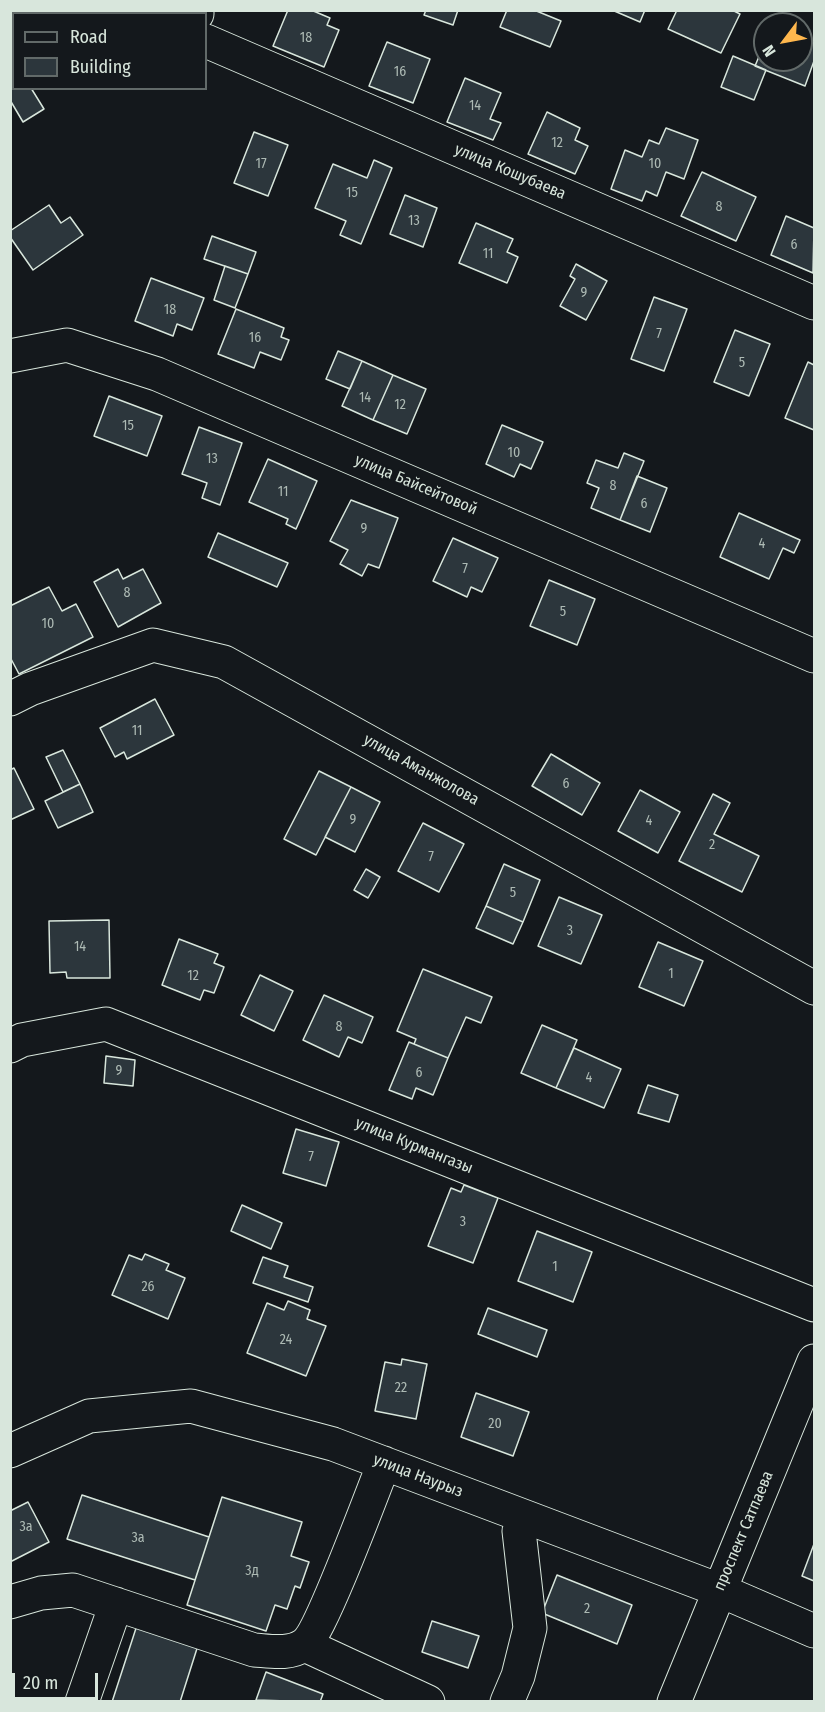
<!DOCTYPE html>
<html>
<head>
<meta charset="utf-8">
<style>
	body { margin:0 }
	#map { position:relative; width:825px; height:1712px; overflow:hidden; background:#14181c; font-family:"Fira Sans Condensed",sans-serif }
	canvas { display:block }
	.frame { position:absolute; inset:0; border:12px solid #d8e6dc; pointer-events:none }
	.legend { position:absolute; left:12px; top:12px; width:195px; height:78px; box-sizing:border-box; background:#14181c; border:2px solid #626a69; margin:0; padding:8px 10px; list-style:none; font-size:18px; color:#d8e6dc }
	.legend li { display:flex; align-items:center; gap:12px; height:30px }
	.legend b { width:30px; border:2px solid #626a69 }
	.north { position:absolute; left:753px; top:12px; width:60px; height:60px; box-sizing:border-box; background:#14181c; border:2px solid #626a69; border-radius:50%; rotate:238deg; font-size:16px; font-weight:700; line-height:24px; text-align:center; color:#d8e6dc }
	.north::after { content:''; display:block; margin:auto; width:21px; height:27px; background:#ffb74d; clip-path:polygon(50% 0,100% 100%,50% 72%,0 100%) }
	.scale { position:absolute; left:12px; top:1673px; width:86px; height:27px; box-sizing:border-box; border:3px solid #d8e6dc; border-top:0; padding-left:8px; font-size:18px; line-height:21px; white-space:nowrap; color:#d8e6dc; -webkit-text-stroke:4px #14181c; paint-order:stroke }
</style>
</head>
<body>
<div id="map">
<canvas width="825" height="1712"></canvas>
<div class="frame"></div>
<ul class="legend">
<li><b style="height:8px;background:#14181c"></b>Road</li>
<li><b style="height:16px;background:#2c363c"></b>Building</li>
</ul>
<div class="north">N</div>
<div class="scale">20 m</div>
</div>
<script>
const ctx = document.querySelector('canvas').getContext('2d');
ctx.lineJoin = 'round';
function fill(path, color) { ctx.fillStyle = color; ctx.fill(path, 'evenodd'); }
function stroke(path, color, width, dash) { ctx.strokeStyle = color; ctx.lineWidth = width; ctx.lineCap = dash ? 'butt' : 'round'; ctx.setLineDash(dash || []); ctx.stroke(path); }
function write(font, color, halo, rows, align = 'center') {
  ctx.font = font + ' "Fira Sans Condensed",sans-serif'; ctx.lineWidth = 4.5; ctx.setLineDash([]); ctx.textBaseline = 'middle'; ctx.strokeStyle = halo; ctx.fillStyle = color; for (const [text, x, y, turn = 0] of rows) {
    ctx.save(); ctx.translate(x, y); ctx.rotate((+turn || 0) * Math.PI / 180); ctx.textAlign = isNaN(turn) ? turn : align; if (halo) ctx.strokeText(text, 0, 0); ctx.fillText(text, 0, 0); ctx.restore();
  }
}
const building = new Path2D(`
	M 89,10 L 168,10 L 169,14 L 84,14 Z
	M 288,10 L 311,10 L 330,18 L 327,25 L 339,30 L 324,67 L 273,46 Z
	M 426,10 L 458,10 L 453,25 L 424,15 Z
	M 507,10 L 534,10 L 561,21 L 550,47 L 500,27 Z
	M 612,10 L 645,10 L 640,22 Z
	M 677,10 L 732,10 L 740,14 L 721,53 L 668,29 Z
	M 801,38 L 814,43 L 814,61 L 805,86 L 755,66 L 765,42 L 765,60 L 801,60 Z
	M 387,42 L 430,59 L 413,103 L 369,86 Z
	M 10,55 L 14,60 L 14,88 L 31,88 L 44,109 L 23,122 L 10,100 Z
	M 733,56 L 766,70 L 754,100 L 721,87 Z
	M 465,78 L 501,93 L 490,119 L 501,123 L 493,140 L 447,122 Z
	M 547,112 L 580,128 L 575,140 L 588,146 L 575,174 L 528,154 Z
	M 666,128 L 698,140 L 684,179 L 666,172 L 657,196 L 646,191 L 642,201 L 611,189 L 625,150 L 642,157 L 649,140 L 659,144 Z
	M 254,132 L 288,145 L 268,196 L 234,183 Z
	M 374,160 L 392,168 L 361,244 L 340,235 L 346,221 L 315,208 L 333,164 L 367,178 Z
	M 702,172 L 756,197 L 736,241 L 681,216 Z
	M 405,195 L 437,208 L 423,247 L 390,234 Z
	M 49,205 L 61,223 L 70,217 L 83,235 L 33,270 L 10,237 L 10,231 Z
	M 786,216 L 814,228 L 813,273 L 771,255 Z
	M 476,223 L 513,239 L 507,252 L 518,257 L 507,283 L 459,263 Z
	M 212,236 L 256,252 L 248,274 L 204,259 Z
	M 576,264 L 607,281 L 586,320 L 560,306 L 575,279 L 570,276 Z
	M 225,266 L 248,274 L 235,308 L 214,300 Z
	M 151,278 L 204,298 L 192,330 L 177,324 L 173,336 L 135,321 Z
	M 654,297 L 687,309 L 664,371 L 631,359 Z
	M 236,309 L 284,328 L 281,337 L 289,340 L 281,360 L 260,352 L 254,368 L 218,354 Z
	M 735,330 L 770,344 L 749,396 L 714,382 Z
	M 338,351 L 362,361 L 350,389 L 326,379 Z
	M 362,361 L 393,375 L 373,420 L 342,406 Z
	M 808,362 L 814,365 L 814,430 L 785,418 Z
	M 393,375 L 426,389 L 407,434 L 373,420 Z
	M 109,396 L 162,416 L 147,456 L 94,436 Z
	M 502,425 L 543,442 L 531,469 L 520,464 L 514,477 L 486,464 Z
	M 199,427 L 242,443 L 220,505 L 202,498 L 207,483 L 182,474 Z
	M 624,453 L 644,461 L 620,520 L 591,508 L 599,488 L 587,483 L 596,460 L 618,468 Z
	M 268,459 L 317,481 L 296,529 L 286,524 L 288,519 L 249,502 Z
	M 637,476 L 667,488 L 650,532 L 620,520 Z
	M 351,500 L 398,518 L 379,568 L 368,564 L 362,576 L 340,564 L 348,550 L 330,541 Z
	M 739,513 L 800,540 L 794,553 L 783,548 L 769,579 L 720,557 Z
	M 218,533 L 288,563 L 277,587 L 208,557 Z
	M 453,538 L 498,558 L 482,592 L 471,587 L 467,597 L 433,581 Z
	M 118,569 L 123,579 L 143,569 L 161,603 L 118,627 L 94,582 Z
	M 549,580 L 595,599 L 577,645 L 530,626 Z
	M 49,587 L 62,611 L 76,604 L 93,637 L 19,674 L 10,657 L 10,606 Z
	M 155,699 L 174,735 L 127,759 L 124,752 L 115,757 L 100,728 Z
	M 63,750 L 80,784 L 63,792 L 46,757 Z
	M 551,754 L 600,783 L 582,815 L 532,786 Z
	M 14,768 L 34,809 L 10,820 L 10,770 Z
	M 319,771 L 351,787 L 316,855 L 284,839 Z
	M 80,784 L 93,812 L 58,828 L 45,801 Z
	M 351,787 L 380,802 L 355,852 L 325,837 Z
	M 640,790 L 680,812 L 658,853 L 618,831 Z
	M 713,794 L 730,803 L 714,834 L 759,856 L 742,892 L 679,861 Z
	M 423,823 L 464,844 L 439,892 L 398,871 Z
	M 504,864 L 540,880 L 523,922 L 486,906 Z
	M 366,869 L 380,877 L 368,898 L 354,890 Z
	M 559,897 L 602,915 L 581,964 L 538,946 Z
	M 486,906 L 523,922 L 513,944 L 476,928 Z
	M 109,920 L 110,978 L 67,978 L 66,972 L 50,973 L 49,921 Z
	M 179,939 L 218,954 L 214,963 L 224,967 L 214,993 L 204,990 L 200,1000 L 162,985 Z
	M 658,942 L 703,961 L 684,1006 L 639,987 Z
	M 423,969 L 492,997 L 481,1023 L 466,1017 L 448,1058 L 414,1044 L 416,1039 L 397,1031 Z
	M 260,975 L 293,991 L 274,1031 L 241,1015 Z
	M 324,995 L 373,1017 L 362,1043 L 348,1037 L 339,1057 L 303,1040 Z
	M 542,1025 L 577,1040 L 556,1088 L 521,1073 Z
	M 409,1042 L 448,1058 L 433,1095 L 416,1088 L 412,1099 L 389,1090 Z
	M 574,1048 L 621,1069 L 604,1108 L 556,1088 Z
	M 106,1056 L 135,1060 L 133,1086 L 104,1083 Z
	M 648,1085 L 678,1095 L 669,1122 L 638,1113 Z
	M 296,1129 L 339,1142 L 326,1186 L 283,1173 Z
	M 464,1185 L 498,1198 L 473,1263 L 428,1246 L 451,1188 L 461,1192 Z
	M 242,1205 L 282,1223 L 271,1249 L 231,1231 Z
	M 537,1231 L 592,1252 L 573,1302 L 518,1281 Z
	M 145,1254 L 169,1264 L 166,1270 L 185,1278 L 168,1319 L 112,1295 L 129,1255 L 142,1260 Z
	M 263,1257 L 288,1266 L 284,1277 L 313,1287 L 308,1302 L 253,1283 Z
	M 288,1301 L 310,1310 L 307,1319 L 326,1326 L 306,1376 L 247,1353 L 267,1303 L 284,1310 Z
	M 488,1308 L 547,1330 L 537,1357 L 478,1334 Z
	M 402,1359 L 427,1364 L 416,1419 L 375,1411 L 385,1362 L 401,1365 Z
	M 476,1393 L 529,1412 L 513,1456 L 461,1437 Z
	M 82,1495 L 209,1537 L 195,1580 L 67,1539 Z
	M 222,1497 L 302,1522 L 291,1556 L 309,1562 L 300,1588 L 295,1586 L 287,1609 L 275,1605 L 266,1631 L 187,1605 Z
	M 28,1502 L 49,1542 L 10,1562 L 10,1511 Z
	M 814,1544 L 814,1581 L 802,1576 Z
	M 557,1575 L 632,1605 L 617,1644 L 542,1613 Z
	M 139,1619 L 200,1639 L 180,1702 L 112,1702 Z
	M 432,1621 L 479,1636 L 468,1668 L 422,1652 Z
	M 266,1672 L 323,1694 L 320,1702 L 256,1700 Z`);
const minor = new Path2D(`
	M 197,14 L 197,10
	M 206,41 L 814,303
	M 10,356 L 67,345 L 157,374 L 814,656
	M 10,699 L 30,689 L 153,645 L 224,662 L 814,988
	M 10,1046 L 22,1040 L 106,1024 L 814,1305
	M 10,1451 L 89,1416 L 191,1406 L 333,1444 L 719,1590 L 814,1631
	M 10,1602 L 41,1593 L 73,1590 L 254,1650 C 270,1651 289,1655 304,1645 C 320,1634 373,1491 384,1463
	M 305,1645 L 428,1702
	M 82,1702 L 116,1604
	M 507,1702 L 518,1676 L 530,1628 L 519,1531 L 525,1517
	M 674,1702 L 814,1361`);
const numberNames = [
	["18",306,38],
	["16",400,72],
	["14",475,106],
	["12",557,143],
	["17",261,164],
	["10",655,164],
	["15",352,193],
	["8",719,207],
	["13",414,221],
	["6",794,245],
	["11",488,254],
	["9",584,293],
	["18",170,310],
	["7",659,334],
	["16",255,338],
	["5",742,363],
	["14",365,398],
	["12",400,405],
	["15",128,426],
	["10",514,453],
	["13",212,459],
	["8",613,486],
	["11",283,492],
	["6",644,504],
	["9",364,529],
	["4",762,544],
	["7",465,569],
	["8",127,593],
	["5",563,612],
	["10",48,624],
	["11",137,731],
	["6",566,784],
	["9",353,820],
	["4",649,821],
	["2",712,845],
	["7",431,857],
	["5",513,893],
	["3",570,931],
	["14",80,947],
	["1",671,974],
	["12",193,976],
	["8",339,1027],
	["9",119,1071],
	["6",419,1073],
	["4",589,1078],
	["7",311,1157],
	["3",463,1222],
	["1",555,1267],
	["26",148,1287],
	["24",286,1340],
	["22",401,1388],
	["20",495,1424],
	["3а",26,1527],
	["3а",138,1538],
	["3д",252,1571],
	["2",587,1609]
];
const streetNames = [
	["улица Кошубаева",510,172,23],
	["улица Байсейтовой",416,485,23],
	["улица Аманжолова",421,770,29],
	["улица Курмангазы",414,1146,22],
	["улица Наурыз",418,1476,21],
	["проспект Сатпаева",744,1531,-67]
];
fill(building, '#2c363c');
stroke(building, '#d8e6dc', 1.5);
stroke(minor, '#d8e6dc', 35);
stroke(minor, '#14181c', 33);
write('14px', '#adbab4', null, numberNames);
write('16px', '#d8e6dc', '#14181c', streetNames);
</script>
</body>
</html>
